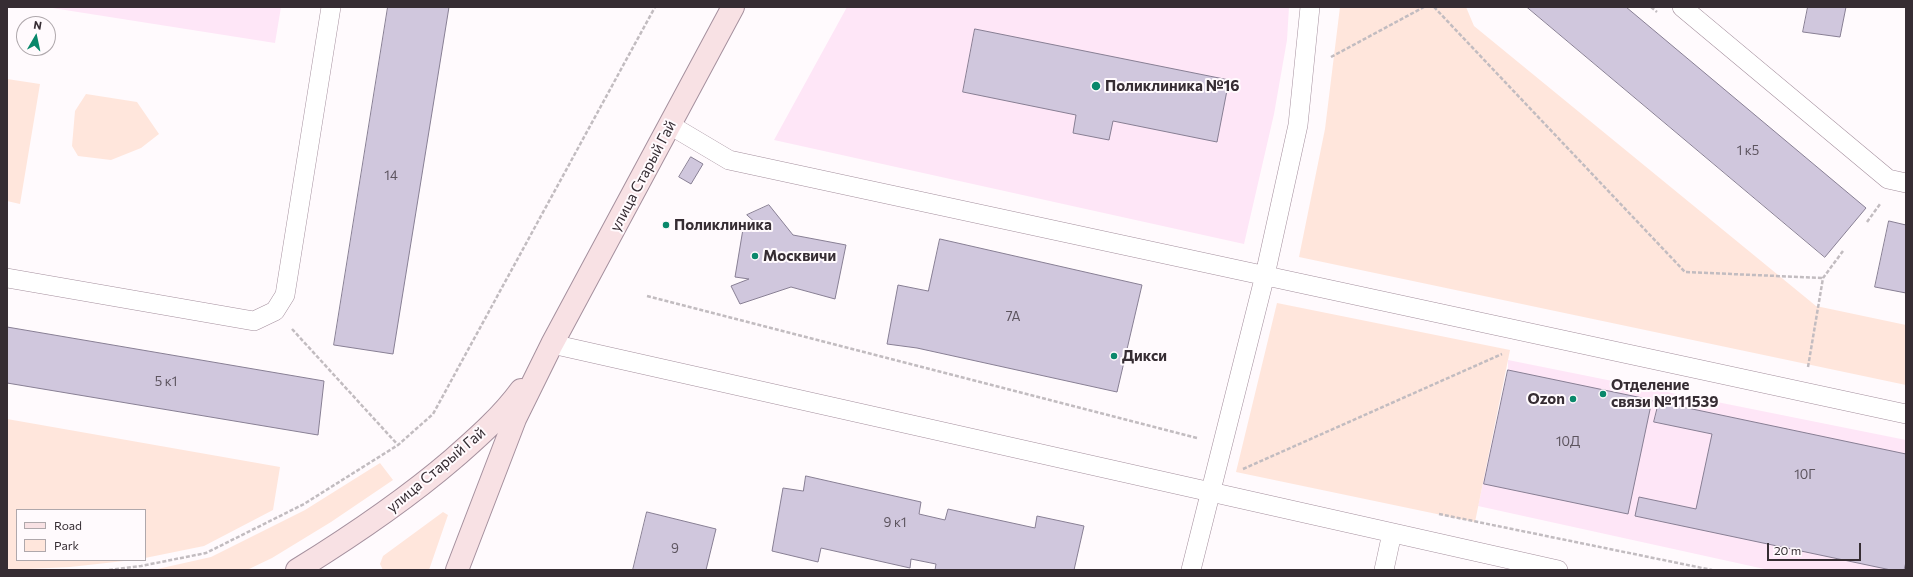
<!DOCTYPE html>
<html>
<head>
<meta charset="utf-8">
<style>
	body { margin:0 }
	#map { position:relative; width:1913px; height:577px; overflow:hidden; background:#fffafd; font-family:Commissioner,sans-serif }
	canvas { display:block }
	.frame { position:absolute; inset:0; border:8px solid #362d33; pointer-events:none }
	.legend { position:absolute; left:16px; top:509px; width:130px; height:52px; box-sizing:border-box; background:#fffafd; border:1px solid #afa8ac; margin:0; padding:5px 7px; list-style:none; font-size:12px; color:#362d33 }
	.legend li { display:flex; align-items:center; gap:8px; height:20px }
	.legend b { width:20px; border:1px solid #afa8ac }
	.north { position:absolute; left:16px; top:16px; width:40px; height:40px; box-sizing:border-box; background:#fffafd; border:1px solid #afa8ac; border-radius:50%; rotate:9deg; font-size:11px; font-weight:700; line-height:16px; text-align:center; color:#362d33 }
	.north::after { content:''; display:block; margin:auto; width:14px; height:18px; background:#09886b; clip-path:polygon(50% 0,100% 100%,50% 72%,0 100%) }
	.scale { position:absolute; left:1767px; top:543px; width:94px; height:18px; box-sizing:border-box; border:2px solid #362d33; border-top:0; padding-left:5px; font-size:12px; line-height:14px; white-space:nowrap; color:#362d33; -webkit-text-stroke:3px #fffafd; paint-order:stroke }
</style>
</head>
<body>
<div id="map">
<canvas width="1913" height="577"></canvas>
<div class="frame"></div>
<ul class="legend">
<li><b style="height:5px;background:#f8e1e4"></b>Road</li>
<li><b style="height:11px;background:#ffe6dc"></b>Park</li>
</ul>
<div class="north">N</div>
<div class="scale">20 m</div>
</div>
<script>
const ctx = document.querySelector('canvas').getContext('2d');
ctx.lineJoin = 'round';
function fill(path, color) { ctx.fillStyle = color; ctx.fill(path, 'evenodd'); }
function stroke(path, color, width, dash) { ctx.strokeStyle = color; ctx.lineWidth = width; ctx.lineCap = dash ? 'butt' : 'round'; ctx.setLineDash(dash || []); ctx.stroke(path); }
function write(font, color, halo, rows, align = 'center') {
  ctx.font = font + ' Commissioner,sans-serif'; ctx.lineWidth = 4; ctx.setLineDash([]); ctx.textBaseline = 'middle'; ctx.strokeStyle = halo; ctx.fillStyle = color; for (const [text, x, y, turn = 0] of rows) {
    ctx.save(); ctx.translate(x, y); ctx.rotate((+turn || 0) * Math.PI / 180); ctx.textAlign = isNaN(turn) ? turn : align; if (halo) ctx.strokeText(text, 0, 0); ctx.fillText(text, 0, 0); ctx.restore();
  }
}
const built = new Path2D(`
	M 46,7 L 281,7 L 275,43 Z
	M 847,7 L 1289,7 L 1287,40 L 1274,114 L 1244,244 L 774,140 Z
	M 1508,360 L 1906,440 L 1906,570 L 1769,570 L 1478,506 L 1508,370 Z`);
const green = new Path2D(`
	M 1340,7 L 1466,7 L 1474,26 L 1816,306 L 1906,325 L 1906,385 L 1299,257 L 1325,129 Z
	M 7,79 L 40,84 L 20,204 L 7,201 Z
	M 86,94 L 137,102 L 159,134 L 141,148 L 111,160 L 78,156 L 72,146 L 75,111 Z
	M 1277,303 L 1510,350 L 1475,522 L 1236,472 Z
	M 7,419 L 280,467 L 273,510 L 204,546 L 145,558 L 145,510 L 17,510 L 17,560 L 133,560 L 70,567 L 7,570 Z
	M 380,463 L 393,480 L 331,522 L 272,558 L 247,570 L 153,570 L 211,557 L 305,510 Z
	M 443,512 L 448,515 L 429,570 L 383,570 L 380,564 L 383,556 Z`);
const building = new Path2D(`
	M 388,7 L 449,7 L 393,354 L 334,345 Z
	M 1527,7 L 1626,7 L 1866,208 L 1825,257 Z
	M 1808,7 L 1846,7 L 1840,37 L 1803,32 Z
	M 975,29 L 1229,80 L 1217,142 L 1113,121 L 1109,140 L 1073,133 L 1076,115 L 963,92 Z
	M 691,157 L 703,164 L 691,184 L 679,177 Z
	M 769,205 L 793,235 L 846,245 L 835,299 L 791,287 L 740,304 L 731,286 L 749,279 L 735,277 L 744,223 L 758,225 L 747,215 Z
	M 1889,221 L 1906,225 L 1906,293 L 1875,287 Z
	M 940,239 L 1142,285 L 1117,392 L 917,348 L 887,344 L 898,285 L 928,291 Z
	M 7,327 L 324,381 L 318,435 L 7,383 Z
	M 1508,370 L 1652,400 L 1628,514 L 1484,484 Z
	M 1659,402 L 1906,454 L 1906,562 L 1904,570 L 1891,570 L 1635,516 L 1639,497 L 1696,509 L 1712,434 L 1654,422 Z
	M 806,476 L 921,502 L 919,514 L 945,520 L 948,509 L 1035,528 L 1037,516 L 1084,526 L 1074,570 L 935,570 L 936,564 L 911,559 L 910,568 L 821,548 L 818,562 L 772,551 L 783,488 L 803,491 Z
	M 647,512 L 716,529 L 706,570 L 633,570 Z`);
const path = new Path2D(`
	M 1434,7 L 1685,272 L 1823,278
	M 1651,7 L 1657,12
	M 1331,57 L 1424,7
	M 1867,222 L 1880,204
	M 647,296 L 1197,438
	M 292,329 L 398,445
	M 1808,367 L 1823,278 L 1843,251
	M 1243,469 L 1502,354
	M 1439,514 L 1712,570
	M 109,570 L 141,566 L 206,553 L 304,504 L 398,445 L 433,414 L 655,7`);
const lane = new Path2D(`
	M 1682,7 L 1888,179 L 1906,183
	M 670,125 L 729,160 L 1906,414
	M 7,278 L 254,321 L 275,311 L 285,295 L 331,7
	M 552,344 L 1558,570
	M 1191,570 L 1265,275 L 1298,125 L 1310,7
	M 1384,570 L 1392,533`);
const secondary = new Path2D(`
	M 297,570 C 352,536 404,501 453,459 C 477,438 502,416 521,390
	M 457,570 L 515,419 L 552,344 L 733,7`);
const markers = [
	[1096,86,5,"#09886b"],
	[666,225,4,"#09886b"],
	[755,256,4,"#09886b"],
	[1114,356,4,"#09886b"],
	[1603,394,4,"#09886b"],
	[1573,399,4,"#09886b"]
];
const numberNames = [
	["1 к5",1748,151],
	["14",391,176],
	["7А",1013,317],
	["5 к1",166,382],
	["10Д",1568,442],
	["10Г",1805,475],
	["9 к1",895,523],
	["9",675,549]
];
const poiNames = [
	["Поликлиника №16",1105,86],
	["Поликлиника",674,225],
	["Москвичи",763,256],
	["Дикси",1122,356],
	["Отделение",1611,385],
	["связи №111539",1611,402],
	["Ozon",1565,399,"right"]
];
const streetNames = [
	["улица Старый Гай",643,176,-62],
	["улица Старый Гай",436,470,-40]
];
fill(built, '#fee6f7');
fill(green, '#ffe6dc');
fill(building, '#d0c7dd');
stroke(building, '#887f94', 1);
stroke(lane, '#a5909e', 20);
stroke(secondary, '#a5909e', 24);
stroke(path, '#c2bcc0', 2.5, [4, 2]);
stroke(lane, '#fff', 19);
stroke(secondary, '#f8e1e4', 22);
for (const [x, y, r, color] of markers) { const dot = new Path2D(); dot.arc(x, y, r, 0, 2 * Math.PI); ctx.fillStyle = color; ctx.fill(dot); stroke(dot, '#fffafd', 1.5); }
write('13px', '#5c545e', null, numberNames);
write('bold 15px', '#362d33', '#fffafd', poiNames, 'left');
write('15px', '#362d33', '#fffafd', streetNames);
</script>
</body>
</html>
